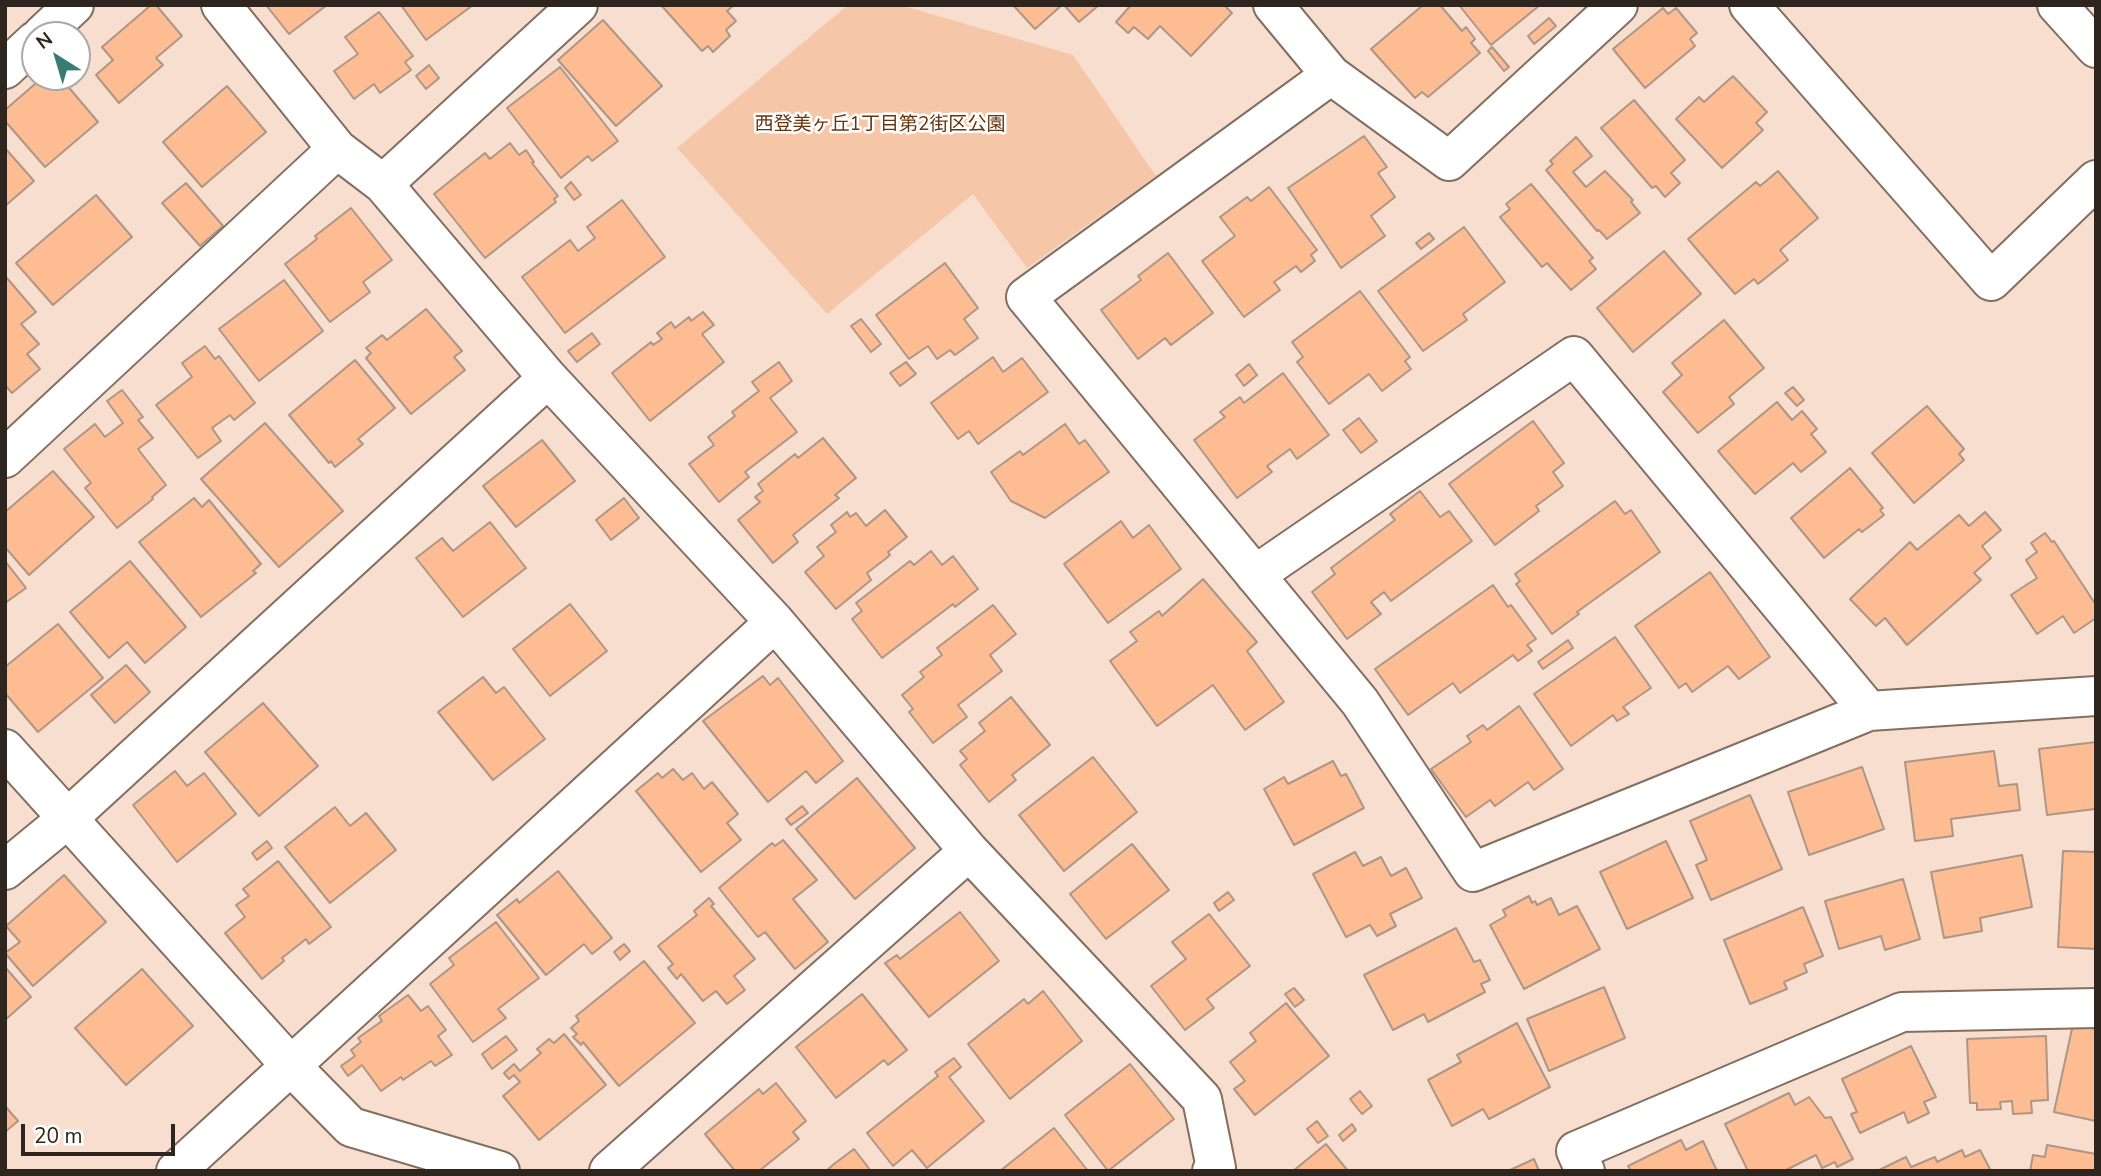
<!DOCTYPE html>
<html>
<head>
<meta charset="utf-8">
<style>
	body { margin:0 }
	#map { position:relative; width:2101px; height:1176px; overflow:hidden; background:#f7dece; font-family:"Nunito Sans",sans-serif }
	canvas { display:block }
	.frame { position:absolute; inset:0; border:7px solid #2e251f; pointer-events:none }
	.north { position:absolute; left:21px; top:21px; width:70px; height:70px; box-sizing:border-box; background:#fff; border:2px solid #aba8a5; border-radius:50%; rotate:323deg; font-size:19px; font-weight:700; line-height:28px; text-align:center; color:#2e251f }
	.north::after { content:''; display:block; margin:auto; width:24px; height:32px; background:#367c74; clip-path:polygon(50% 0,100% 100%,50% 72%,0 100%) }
	.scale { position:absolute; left:21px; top:1124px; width:154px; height:32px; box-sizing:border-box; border:4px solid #2e251f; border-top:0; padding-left:9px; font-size:21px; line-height:24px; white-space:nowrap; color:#2e251f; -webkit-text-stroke:5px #fff; paint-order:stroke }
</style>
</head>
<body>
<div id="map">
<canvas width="2101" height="1176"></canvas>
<div class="frame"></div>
<div class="north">N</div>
<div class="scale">20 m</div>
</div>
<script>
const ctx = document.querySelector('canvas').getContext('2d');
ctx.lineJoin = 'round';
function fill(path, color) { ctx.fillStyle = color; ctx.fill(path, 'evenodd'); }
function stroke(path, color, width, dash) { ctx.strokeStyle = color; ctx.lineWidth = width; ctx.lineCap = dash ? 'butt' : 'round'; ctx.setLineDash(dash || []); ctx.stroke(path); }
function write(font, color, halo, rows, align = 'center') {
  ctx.font = font + ' "Nunito Sans","Noto Sans JP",sans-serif'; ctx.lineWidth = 5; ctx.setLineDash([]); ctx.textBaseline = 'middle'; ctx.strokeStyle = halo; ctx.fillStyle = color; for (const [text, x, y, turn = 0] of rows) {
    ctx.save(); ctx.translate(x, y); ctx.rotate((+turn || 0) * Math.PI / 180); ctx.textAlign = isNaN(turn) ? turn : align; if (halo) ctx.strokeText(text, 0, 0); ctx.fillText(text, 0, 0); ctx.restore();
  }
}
const green = new Path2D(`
	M 848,5 L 900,5 L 1073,55 L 1156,176 L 1027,268 L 973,194 L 827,314 L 677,148 Z`);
const building = new Path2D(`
	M 151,5 L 156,5 L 182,36 L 156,58 L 163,65 L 119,103 L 96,75 L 113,60 L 102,47 Z
	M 266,5 L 327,5 L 289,34 Z
	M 401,5 L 473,5 L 426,40 Z
	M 661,5 L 734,5 L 727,11 L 736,21 L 726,30 L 730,36 L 713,52 L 708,46 L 702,51 Z
	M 1013,5 L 1062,5 L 1035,29 Z
	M 1064,5 L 1099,5 L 1079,22 Z
	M 1131,5 L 1224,5 L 1232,13 L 1191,56 L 1160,26 L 1148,39 L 1134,27 L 1128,33 L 1116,22 Z
	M 1423,5 L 1440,5 L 1462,31 L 1466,27 L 1475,39 L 1471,43 L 1480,53 L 1428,97 L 1422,92 L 1415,98 L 1371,49 Z
	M 1459,5 L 1540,5 L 1491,45 Z
	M 1663,8 L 1668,14 L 1676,8 L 1697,33 L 1690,39 L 1695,46 L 1645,88 L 1613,49 Z
	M 379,12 L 413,56 L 405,62 L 411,70 L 380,93 L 374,84 L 354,99 L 334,71 L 358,54 L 345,37 Z
	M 1549,18 L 1556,26 L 1534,44 L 1528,36 Z
	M 603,20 L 662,86 L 616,126 L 558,60 Z
	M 1492,47 L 1509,67 L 1504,71 L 1488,51 Z
	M 429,65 L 439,78 L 426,89 L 416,76 Z
	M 560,67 L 618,141 L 592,161 L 588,156 L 561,178 L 507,108 Z
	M 1733,76 L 1767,112 L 1756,123 L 1763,130 L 1722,168 L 1676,119 L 1699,97 L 1704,102 Z
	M 43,77 L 60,77 L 98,122 L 45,167 L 5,121 L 5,110 Z
	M 227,86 L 266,132 L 202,187 L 163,142 Z
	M 1634,100 L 1685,160 L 1671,173 L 1680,183 L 1665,197 L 1656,186 L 1652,188 L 1601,128 Z
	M 1364,136 L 1387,167 L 1378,173 L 1395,197 L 1371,216 L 1385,236 L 1341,268 L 1288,188 Z
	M 1576,137 L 1592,156 L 1573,172 L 1586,187 L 1605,171 L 1633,200 L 1631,202 L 1640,213 L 1607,239 L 1599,230 L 1597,231 L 1546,170 L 1553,164 L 1550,161 Z
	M 510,143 L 519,155 L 526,150 L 534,162 L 532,163 L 558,196 L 554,199 L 556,202 L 485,258 L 434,194 L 485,153 L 490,159 Z
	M 5,148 L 34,181 L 5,206 Z
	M 1778,171 L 1818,218 L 1780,250 L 1788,260 L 1758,284 L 1754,279 L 1735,294 L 1688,239 L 1756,182 L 1760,186 Z
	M 571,182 L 581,195 L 574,200 L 565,188 Z
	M 186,183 L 223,226 L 200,246 L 162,203 Z
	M 1531,184 L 1593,258 L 1589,261 L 1596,269 L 1571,290 L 1547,263 L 1542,267 L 1500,217 L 1510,209 L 1506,204 Z
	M 1269,187 L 1317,250 L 1311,255 L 1315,261 L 1301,272 L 1296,266 L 1274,282 L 1280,290 L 1244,317 L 1202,261 L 1235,236 L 1220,217 L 1247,197 L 1251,201 Z
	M 96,195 L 132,237 L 53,305 L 16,263 Z
	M 622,200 L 665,257 L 565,333 L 522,277 L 570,240 L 578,251 L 595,238 L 587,227 Z
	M 351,208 L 392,260 L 363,282 L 370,292 L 330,322 L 285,264 L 317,239 L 315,236 Z
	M 1464,227 L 1505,282 L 1463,314 L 1467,320 L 1423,351 L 1378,291 Z
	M 1429,233 L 1434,239 L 1421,249 L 1416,243 Z
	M 1664,251 L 1701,294 L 1633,352 L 1597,308 Z
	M 1168,253 L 1213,313 L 1171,345 L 1165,338 L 1138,359 L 1101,310 L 1141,280 L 1138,276 Z
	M 945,263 L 978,308 L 964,319 L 978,338 L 955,355 L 950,350 L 937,359 L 928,346 L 909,359 L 876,315 Z
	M 6,277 L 36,312 L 21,324 L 39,344 L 27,354 L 40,369 L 12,393 L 5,385 Z
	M 284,280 L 323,331 L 259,381 L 219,329 Z
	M 1360,291 L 1410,357 L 1405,361 L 1411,369 L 1382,391 L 1369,374 L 1329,404 L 1297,362 L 1303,357 L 1292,342 Z
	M 426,309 L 462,351 L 454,357 L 465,370 L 411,414 L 366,358 L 371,353 L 366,348 L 382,335 L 387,340 Z
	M 703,312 L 714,325 L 702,334 L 724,362 L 650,421 L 612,373 L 651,342 L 653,345 L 662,339 L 657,333 L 671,322 L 675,328 L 689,317 L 691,321 Z
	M 861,319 L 881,344 L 871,352 L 851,326 Z
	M 1724,320 L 1764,368 L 1729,397 L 1734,404 L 1698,433 L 1663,392 L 1682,375 L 1672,363 Z
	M 592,333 L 600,344 L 577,362 L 568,351 Z
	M 205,346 L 215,359 L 219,356 L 255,403 L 234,420 L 230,415 L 212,428 L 221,441 L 198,458 L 156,405 L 192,377 L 182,363 Z
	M 993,357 L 1003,372 L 1022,358 L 1048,392 L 978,444 L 969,431 L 958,439 L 931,403 Z
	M 355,360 L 395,408 L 358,439 L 363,444 L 335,467 L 331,461 L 329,463 L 289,415 Z
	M 779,362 L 792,381 L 770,398 L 797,432 L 745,472 L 749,477 L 719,502 L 689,464 L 714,445 L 708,437 L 735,416 L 732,412 L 759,391 L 752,382 Z
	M 906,362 L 916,374 L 900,386 L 890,373 Z
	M 1249,364 L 1257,375 L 1244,386 L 1236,375 Z
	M 1283,373 L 1329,435 L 1297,459 L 1290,449 L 1267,466 L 1272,472 L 1237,498 L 1194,440 L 1225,417 L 1220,412 L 1240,397 L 1244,403 Z
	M 1793,387 L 1804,400 L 1797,406 L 1785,393 Z
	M 122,390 L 143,417 L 138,420 L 153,438 L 138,449 L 166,485 L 152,497 L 153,499 L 117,528 L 85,488 L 91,483 L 64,449 L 95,424 L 105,437 L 123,423 L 107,401 Z
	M 1777,402 L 1792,420 L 1802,411 L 1817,429 L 1811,434 L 1826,452 L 1801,472 L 1793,463 L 1755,494 L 1718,451 Z
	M 1927,406 L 1964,449 L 1959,454 L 1964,460 L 1914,503 L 1872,453 Z
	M 1359,418 L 1377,441 L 1361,453 L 1343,430 Z
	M 1533,421 L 1564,463 L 1553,472 L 1563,486 L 1536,506 L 1539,511 L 1495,545 L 1449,484 Z
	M 265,423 L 343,511 L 279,567 L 201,479 Z
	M 1065,424 L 1079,444 L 1085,440 L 1109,472 L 1045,518 L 1011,501 L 991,472 L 1020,451 L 1023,455 Z
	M 823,438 L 856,478 L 835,495 L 839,498 L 793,535 L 798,542 L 773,563 L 738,520 L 760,502 L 755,497 L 763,491 L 758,484 L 795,454 L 798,458 Z
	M 542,440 L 575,481 L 516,527 L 483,486 Z
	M 1850,468 L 1883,508 L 1880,510 L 1884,515 L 1862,532 L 1859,529 L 1824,558 L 1791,518 Z
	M 53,471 L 94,517 L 29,575 L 5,547 L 5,512 Z
	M 1420,491 L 1440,517 L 1449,511 L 1472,541 L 1391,601 L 1384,592 L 1371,602 L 1381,614 L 1347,639 L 1312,592 L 1335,574 L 1331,568 L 1395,520 L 1390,514 Z
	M 194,498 L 202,507 L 209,500 L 261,564 L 253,571 L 256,573 L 201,617 L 139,542 Z
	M 624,498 L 639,518 L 611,540 L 596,520 Z
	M 1615,501 L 1625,514 L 1631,510 L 1660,552 L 1577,612 L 1579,614 L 1552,634 L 1516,584 L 1520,581 L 1515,574 Z
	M 885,510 L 907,537 L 888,552 L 890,555 L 884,560 L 867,573 L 871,580 L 836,609 L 805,572 L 824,556 L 817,547 L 836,532 L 831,525 L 847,512 L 850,517 L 856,513 L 866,526 Z
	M 1985,512 L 2001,530 L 1982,546 L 1991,558 L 1974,573 L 1981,580 L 1907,645 L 1885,618 L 1876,626 L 1850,599 L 1910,542 L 1917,550 L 1959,515 L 1969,526 Z
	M 1121,521 L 1133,538 L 1149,525 L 1181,569 L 1108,623 L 1064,564 Z
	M 490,522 L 526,568 L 463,617 L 416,558 L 442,538 L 453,551 Z
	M 2045,533 L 2052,542 L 2054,541 L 2096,605 L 2096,618 L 2074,633 L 2063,616 L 2037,634 L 2011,595 L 2037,578 L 2026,560 L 2037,552 L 2031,543 Z
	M 931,551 L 942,565 L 953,556 L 978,589 L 955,607 L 953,604 L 882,658 L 852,619 L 862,611 L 856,603 L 910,561 L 914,565 Z
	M 5,561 L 26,588 L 5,603 Z
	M 130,561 L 186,627 L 145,663 L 127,642 L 109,658 L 70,612 Z
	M 1710,572 L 1770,657 L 1739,679 L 1728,666 L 1692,692 L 1686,683 L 1679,688 L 1635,626 Z
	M 1203,579 L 1257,642 L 1247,651 L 1284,702 L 1245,730 L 1213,685 L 1157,726 L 1110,661 L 1137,641 L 1130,632 L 1159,611 L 1162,616 Z
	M 1493,585 L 1508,607 L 1511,605 L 1536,639 L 1527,645 L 1532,651 L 1518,661 L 1513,655 L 1460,693 L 1453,683 L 1408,715 L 1375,669 Z
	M 570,604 L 607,651 L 550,696 L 513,649 Z
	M 993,605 L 1016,634 L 990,655 L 1002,671 L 958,705 L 967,717 L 933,743 L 909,712 L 913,709 L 902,695 L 924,677 L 920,672 L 942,655 L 937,648 Z
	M 58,624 L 103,678 L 38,732 L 5,693 L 5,667 Z
	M 1615,637 L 1651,688 L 1623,707 L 1629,714 L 1617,721 L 1613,715 L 1571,746 L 1534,694 Z
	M 1568,640 L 1573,648 L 1543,669 L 1538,662 Z
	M 126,665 L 150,692 L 115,723 L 91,695 Z
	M 763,676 L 770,685 L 778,678 L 843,761 L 816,783 L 806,771 L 768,802 L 703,721 Z
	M 483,677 L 496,693 L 504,687 L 545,739 L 493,780 L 438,712 Z
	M 1011,697 L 1050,745 L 1012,775 L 1016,780 L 989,802 L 960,765 L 967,759 L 960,751 L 985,731 L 979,723 Z
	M 263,703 L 318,766 L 259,816 L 205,752 Z
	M 1519,706 L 1563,769 L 1534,790 L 1528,782 L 1495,806 L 1490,800 L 1466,817 L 1431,769 L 1471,742 L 1467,736 L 1483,725 L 1487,730 Z
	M 2096,742 L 2096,816 L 2095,809 L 2047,815 L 2039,749 Z
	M 1994,751 L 1999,786 L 2017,784 L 2020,810 L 1951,819 L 1953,836 L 1915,841 L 1905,762 Z
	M 1093,757 L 1137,812 L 1064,871 L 1019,815 Z
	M 1333,761 L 1341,776 L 1346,774 L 1364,808 L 1294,845 L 1264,789 L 1284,777 L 1288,784 Z
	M 1862,767 L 1884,829 L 1809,855 L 1788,792 Z
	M 673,769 L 683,780 L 692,773 L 704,789 L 712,782 L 738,814 L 727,823 L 741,840 L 701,872 L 636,791 L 658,773 L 662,778 Z
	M 175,771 L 187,786 L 204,773 L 236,814 L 177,862 L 133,805 Z
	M 857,778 L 915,848 L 855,899 L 796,829 Z
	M 1750,795 L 1782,869 L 1711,900 L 1696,865 L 1707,860 L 1690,821 Z
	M 802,806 L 808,813 L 791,825 L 786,819 Z
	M 335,807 L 350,826 L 366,813 L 396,850 L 330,903 L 285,847 Z
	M 783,840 L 817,880 L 793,899 L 828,942 L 795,969 L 765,932 L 758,937 L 719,888 L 772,843 L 775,846 Z
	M 267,841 L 272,848 L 257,860 L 252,853 Z
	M 1666,841 L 1693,898 L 1627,929 L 1600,872 Z
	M 1132,844 L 1169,890 L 1106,939 L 1070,894 Z
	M 2063,851 L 2096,852 L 2096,949 L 2058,947 Z
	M 1355,852 L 1363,866 L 1381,857 L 1391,876 L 1406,868 L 1422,898 L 1390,914 L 1396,926 L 1377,936 L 1370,925 L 1346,937 L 1313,874 Z
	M 2022,855 L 2032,907 L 1980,918 L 1982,931 L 1944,938 L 1931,872 Z
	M 278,861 L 331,927 L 309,944 L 306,939 L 301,943 L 282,958 L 284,961 L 262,979 L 225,933 L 245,917 L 236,905 L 249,896 L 243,889 Z
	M 558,871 L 612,938 L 592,954 L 584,944 L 546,975 L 497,915 L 517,899 L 519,903 Z
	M 64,875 L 106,922 L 33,986 L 5,953 L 20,942 L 6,926 Z
	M 1903,879 L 1920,939 L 1885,950 L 1881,936 L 1839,949 L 1825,901 Z
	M 1228,892 L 1234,900 L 1219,911 L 1214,903 Z
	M 1529,896 L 1532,903 L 1535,901 L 1537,905 L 1551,898 L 1559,915 L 1577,906 L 1600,949 L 1524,989 L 1490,925 L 1506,916 L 1503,910 Z
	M 709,898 L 714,904 L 711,906 L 755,959 L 734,976 L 745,990 L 727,1004 L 716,991 L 703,1001 L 681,974 L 677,979 L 668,968 L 673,964 L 658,946 L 697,915 L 694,911 Z
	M 1803,907 L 1823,956 L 1804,964 L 1807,972 L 1784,982 L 1787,989 L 1750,1004 L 1724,940 Z
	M 960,912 L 999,961 L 929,1017 L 885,963 L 897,955 L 900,959 Z
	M 1209,914 L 1250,966 L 1207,999 L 1214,1008 L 1185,1030 L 1151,986 L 1186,959 L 1172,942 Z
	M 496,922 L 539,978 L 498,1009 L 506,1018 L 473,1042 L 430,984 L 454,965 L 449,958 Z
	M 1456,928 L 1474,962 L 1480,960 L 1490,980 L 1481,984 L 1485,992 L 1428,1022 L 1424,1014 L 1393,1030 L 1364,975 Z
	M 624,944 L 630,951 L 620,960 L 614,952 Z
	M 644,961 L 695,1023 L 619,1086 L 583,1042 L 581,1045 L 573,1037 L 577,1034 L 571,1028 L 579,1021 L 576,1016 Z
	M 5,967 L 31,997 L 5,1020 Z
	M 142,969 L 193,1026 L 126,1085 L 75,1028 Z
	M 1604,987 L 1625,1038 L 1549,1071 L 1527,1019 Z
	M 1294,988 L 1304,1000 L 1295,1007 L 1285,994 Z
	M 1043,991 L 1082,1041 L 1010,1099 L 968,1044 L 1024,999 L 1028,1004 Z
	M 862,994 L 907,1050 L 888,1065 L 884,1060 L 836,1098 L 796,1047 Z
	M 408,995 L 421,1011 L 428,1006 L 446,1030 L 438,1036 L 452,1055 L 435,1066 L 431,1061 L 403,1080 L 401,1077 L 381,1091 L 362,1065 L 348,1076 L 341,1066 L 355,1056 L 351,1050 L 361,1042 L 358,1038 L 382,1021 L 379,1016 Z
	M 1286,1003 L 1329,1056 L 1255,1115 L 1234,1089 L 1245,1081 L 1230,1062 L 1256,1041 L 1250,1033 Z
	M 1517,1023 L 1550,1087 L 1489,1119 L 1483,1109 L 1452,1126 L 1428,1080 L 1461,1062 L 1457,1055 Z
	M 2073,1024 L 2096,1029 L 2096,1121 L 2054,1112 Z
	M 564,1034 L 606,1085 L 539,1140 L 503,1096 L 520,1082 L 514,1075 L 509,1079 L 504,1073 L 514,1064 L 520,1071 L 541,1053 L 537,1049 L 549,1039 L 554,1043 Z
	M 506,1036 L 517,1050 L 492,1069 L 482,1054 Z
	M 2046,1036 L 2048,1100 L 2031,1101 L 2032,1113 L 2013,1114 L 2012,1101 L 2000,1102 L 2001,1109 L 1977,1110 L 1977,1103 L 1970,1103 L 1967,1039 Z
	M 1911,1046 L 1936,1097 L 1924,1102 L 1929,1113 L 1908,1123 L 1904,1112 L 1860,1133 L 1851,1114 L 1857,1112 L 1842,1079 Z
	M 954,1058 L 961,1067 L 949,1077 L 984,1121 L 927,1168 L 912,1150 L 893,1166 L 867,1133 L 938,1076 L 935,1072 Z
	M 1130,1064 L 1174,1119 L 1108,1171 L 1065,1115 Z
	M 776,1083 L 806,1121 L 793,1132 L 799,1139 L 759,1171 L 735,1171 L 705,1134 L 759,1089 L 763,1094 Z
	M 1360,1091 L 1372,1106 L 1362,1114 L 1350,1099 Z
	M 1789,1093 L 1795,1105 L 1809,1097 L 1825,1118 L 1831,1117 L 1853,1159 L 1837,1167 L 1835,1162 L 1822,1168 L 1816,1155 L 1784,1171 L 1748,1171 L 1725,1124 Z
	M 5,1106 L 18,1121 L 5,1132 Z
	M 1317,1121 L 1328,1136 L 1318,1143 L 1307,1129 Z
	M 1352,1124 L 1356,1130 L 1343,1141 L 1339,1135 Z
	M 1054,1128 L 1088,1171 L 1000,1171 Z
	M 1681,1140 L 1686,1150 L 1703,1141 L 1717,1171 L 1631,1171 L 1628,1166 Z
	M 1326,1144 L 1348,1171 L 1293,1171 Z
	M 2047,1145 L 2096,1154 L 2096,1171 L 2030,1171 L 2033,1155 L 2045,1157 Z
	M 854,1149 L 871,1171 L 826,1171 L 834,1164 Z
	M 1962,1150 L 1965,1157 L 1980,1150 L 1991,1171 L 1877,1171 L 1906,1157 L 1911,1167 L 1935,1157 L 1937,1162 Z
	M 1534,1159 L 1539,1171 L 1508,1171 Z`);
const street = new Path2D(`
	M 221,5 L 337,149 L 383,184 L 548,378 L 775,622 L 969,851 L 1202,1099 L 1216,1168 L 1212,1171
	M 1273,5 L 1331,75 L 1449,161 L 1618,5
	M 1749,5 L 1991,281 L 2096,180
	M 2057,5 L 2096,48
	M 42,35 L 74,5
	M 5,69 L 35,41
	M 1331,75 L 1026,297 L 1360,702 L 1473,872 L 1869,711 L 2096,696
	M 383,184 L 578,5
	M 5,458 L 337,149
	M 1255,575 L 1574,356 L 1869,711
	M 5,749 L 292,1067 L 351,1127 L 500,1171
	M 5,870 L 67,819 L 548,378
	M 176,1171 L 775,622
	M 609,1171 L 969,851
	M 1585,1171 L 1576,1151 L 1902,1012 L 2096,1008`);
const parkNames = [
	["西登美ヶ丘1丁目第2街区公園",880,125]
];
fill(green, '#f6c6a8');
fill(building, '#febc93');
stroke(building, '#ad9687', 2);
stroke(street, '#846e60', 42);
stroke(street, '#fff', 38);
write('19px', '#68340c', '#fff', parkNames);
</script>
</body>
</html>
